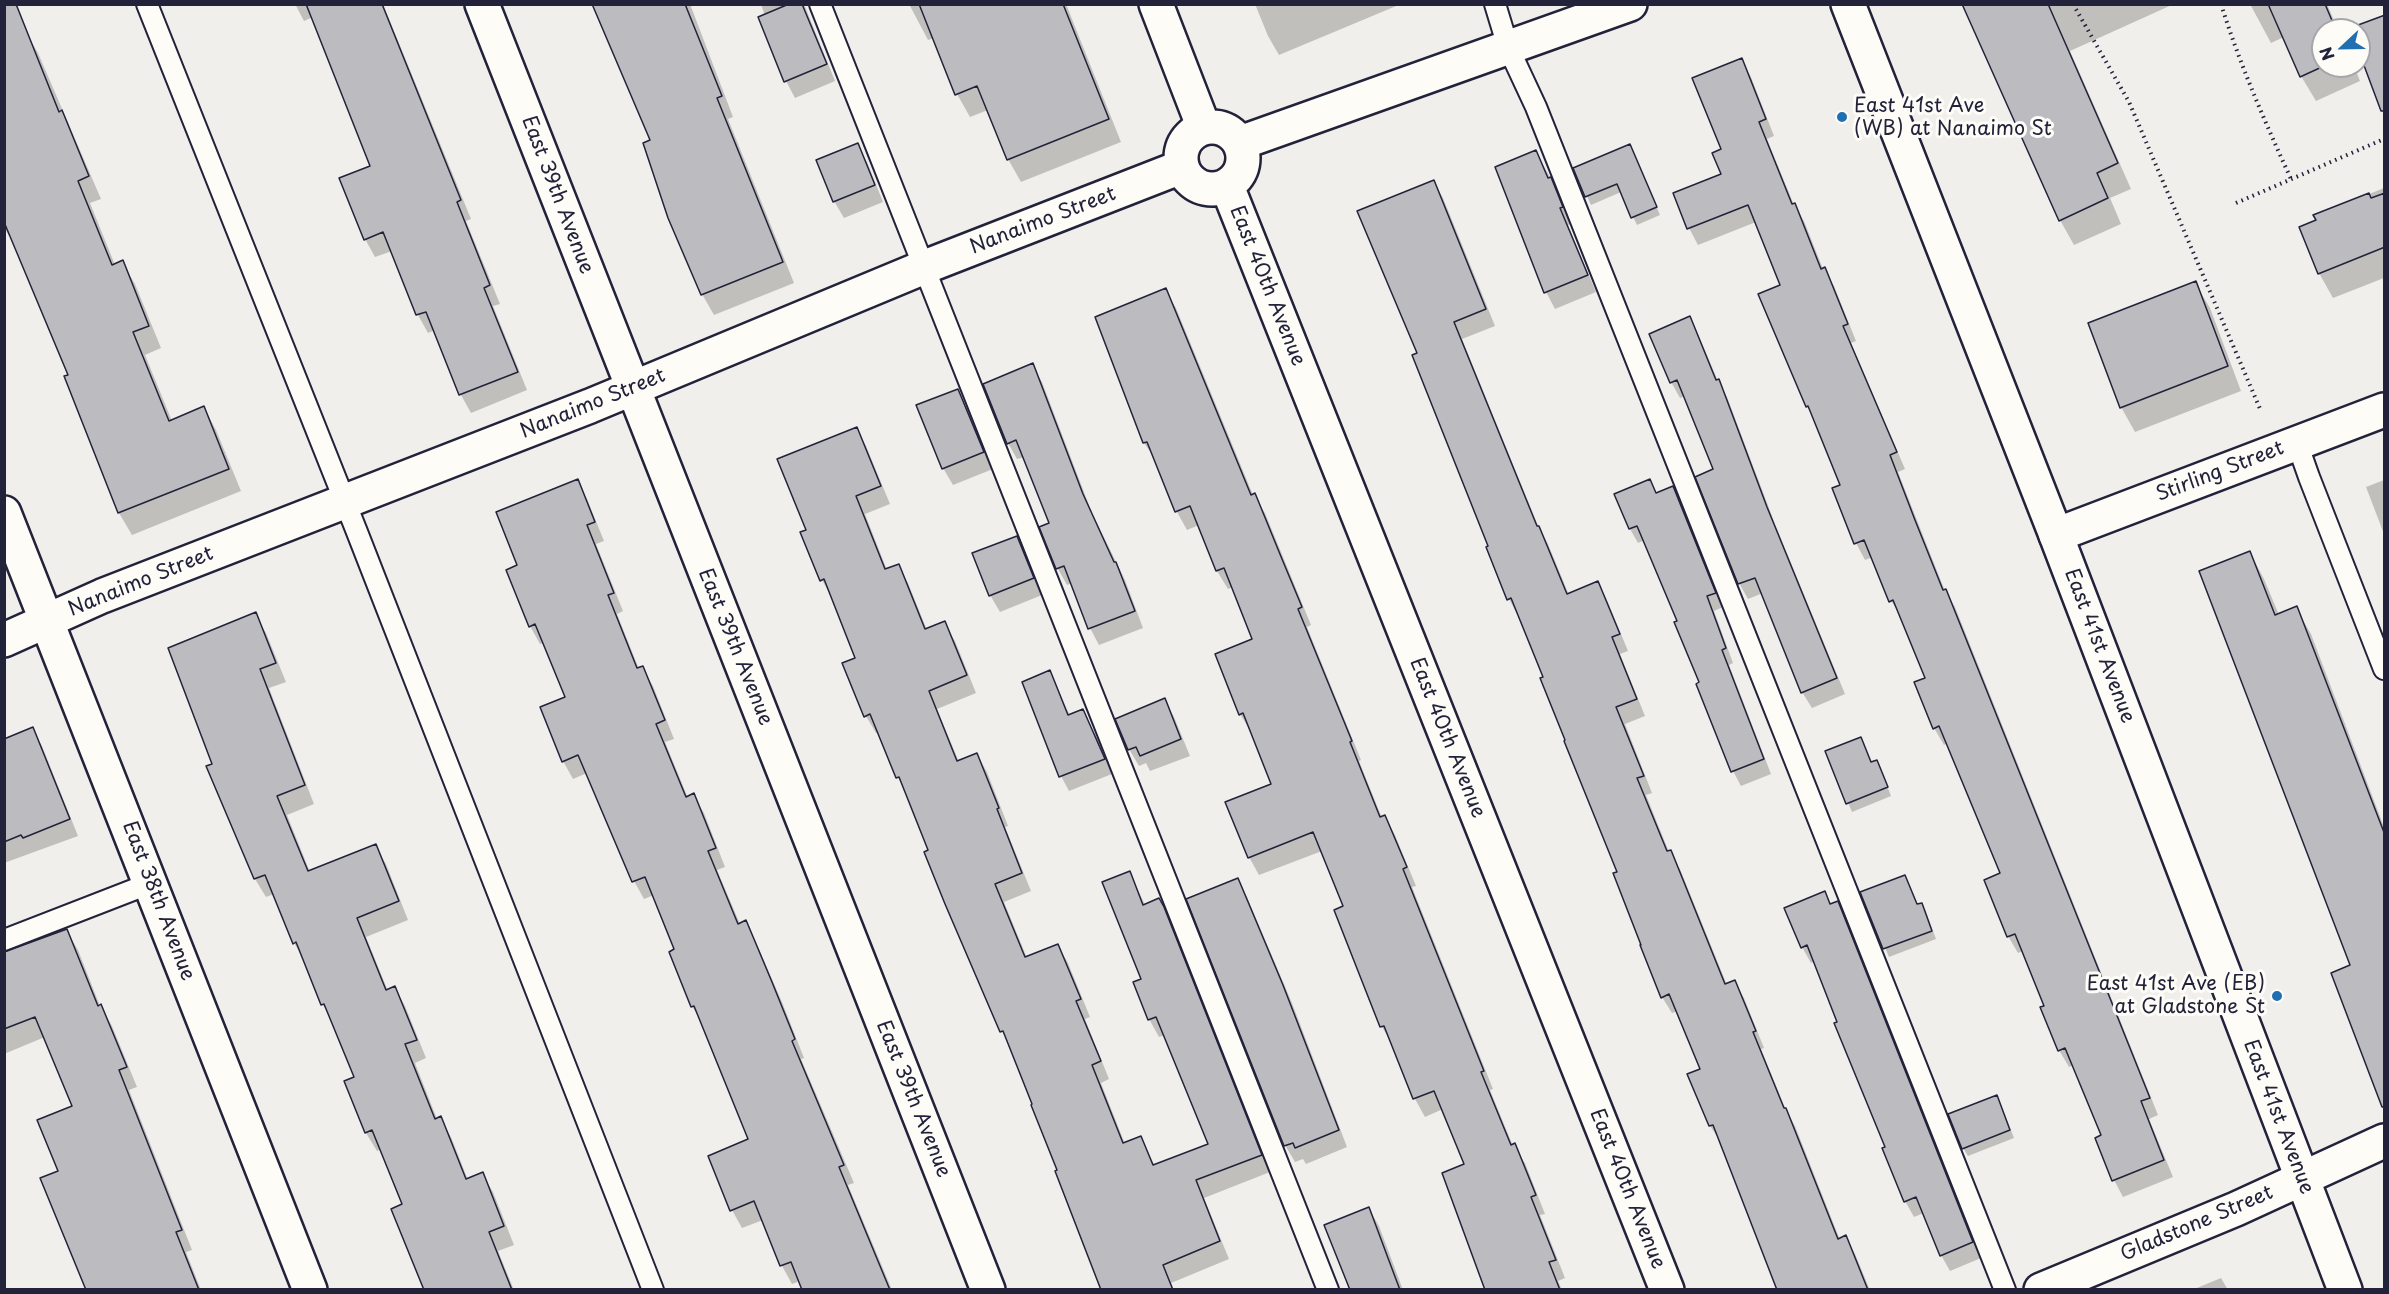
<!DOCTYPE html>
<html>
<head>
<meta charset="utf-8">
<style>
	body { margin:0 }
	#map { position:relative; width:2389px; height:1294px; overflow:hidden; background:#f0efec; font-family:"Playpen Sans",sans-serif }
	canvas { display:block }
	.frame { position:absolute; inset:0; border:6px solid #22223b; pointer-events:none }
	.north { position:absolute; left:2311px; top:18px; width:60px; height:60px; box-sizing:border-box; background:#fdfcf7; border:2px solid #a5a5ac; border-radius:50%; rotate:248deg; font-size:16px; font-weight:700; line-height:24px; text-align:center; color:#22223b }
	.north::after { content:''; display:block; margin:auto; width:21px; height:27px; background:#1f6fb2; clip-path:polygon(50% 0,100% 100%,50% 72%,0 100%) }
</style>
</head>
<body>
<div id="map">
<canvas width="2389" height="1294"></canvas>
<div class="frame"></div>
<div class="north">N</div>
</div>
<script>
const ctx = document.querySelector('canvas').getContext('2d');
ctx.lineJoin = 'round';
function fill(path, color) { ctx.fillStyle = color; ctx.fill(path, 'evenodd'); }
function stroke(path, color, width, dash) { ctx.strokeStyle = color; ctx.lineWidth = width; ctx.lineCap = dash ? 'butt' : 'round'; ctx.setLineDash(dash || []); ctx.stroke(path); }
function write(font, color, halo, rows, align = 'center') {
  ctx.font = font + ' "Playpen Sans",sans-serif'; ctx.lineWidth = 6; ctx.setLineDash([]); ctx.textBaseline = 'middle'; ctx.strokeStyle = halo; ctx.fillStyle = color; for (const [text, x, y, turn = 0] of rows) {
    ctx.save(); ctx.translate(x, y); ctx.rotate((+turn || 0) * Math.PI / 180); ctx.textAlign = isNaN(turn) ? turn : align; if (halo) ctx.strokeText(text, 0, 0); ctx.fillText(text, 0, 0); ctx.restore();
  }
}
const shadow = new Path2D(`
	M 4,4 L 25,31 L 38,53 L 101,199 L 90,203 L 115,265 L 122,262 L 135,284 L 161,348 L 145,355 L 172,421 L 204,408 L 216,430 L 241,491 L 132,535 L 119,513 L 66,377 L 70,376 L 11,235 L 9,236 L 4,227 Z
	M 295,4 L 383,4 L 471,219 L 466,221 L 500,304 L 493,306 L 527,390 L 471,413 L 461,395 L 435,330 L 428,333 L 418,315 L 392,251 L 375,257 L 365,239 L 372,167 L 313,17 L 304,21 Z
	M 594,4 L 690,4 L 733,117 L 728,119 L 794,283 L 714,315 L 702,294 L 652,141 Z
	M 761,4 L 804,4 L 835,81 L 795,98 L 786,81 Z
	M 909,4 L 1066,4 L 1121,142 L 1021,182 L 1008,159 L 988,110 L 970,117 L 957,94 L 934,38 L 928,40 Z
	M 1255,4 L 1401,4 L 1279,55 L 1268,36 Z
	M 1969,4 L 2174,4 L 2070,51 L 2131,189 L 2110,198 L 2121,224 L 2074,245 L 2060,220 Z
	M 2250,4 L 2327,4 L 2338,30 L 2323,30 L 2323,66 L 2354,66 L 2360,81 L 2316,101 L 2301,76 L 2284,37 L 2271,43 Z
	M 1741,60 L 1751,77 L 1774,136 L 1767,139 L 1794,205 L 1804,221 L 1823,269 L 1834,286 L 1856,341 L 1851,343 L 1905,469 L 1898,472 L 1924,538 L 1945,591 L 1955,607 L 2158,1115 L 2149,1119 L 2173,1177 L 2123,1197 L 2114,1180 L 2103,1136 L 2074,1065 L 2069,1067 L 2059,1050 L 2046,1007 L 2023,951 L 2018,953 L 2008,936 L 2002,874 L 1948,743 L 1944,745 L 1934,728 L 1927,679 L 1902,617 L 1891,601 L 1873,557 L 1865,560 L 1856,543 L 1842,485 L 1782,286 L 1756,222 L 1698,245 L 1689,228 L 1723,175 L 1723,150 Z
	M 857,145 L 867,162 L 883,202 L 844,218 L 834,201 Z
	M 1536,152 L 1560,195 L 1571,224 L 1568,225 L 1596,292 L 1555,309 L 1546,292 Z
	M 1634,154 L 1660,215 L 1637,225 L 1621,192 L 1591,205 L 1575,169 Z
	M 1433,181 L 1443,198 L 1495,326 L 1462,339 L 1539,528 L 1548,544 L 1569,595 L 1598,583 L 1607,600 L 1628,651 L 1620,654 L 1645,716 L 1625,724 L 1652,793 L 1646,795 L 1669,852 L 1680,869 L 1727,985 L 1734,982 L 1744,998 L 1764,1048 L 1761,1049 L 1786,1110 L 1795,1126 L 1840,1240 L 1846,1237 L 1855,1254 L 1870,1290 L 1779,1290 L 1721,1142 L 1710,1126 L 1689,1074 L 1702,1070 L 1678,1011 L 1672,1013 L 1662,997 L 1619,873 L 1545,678 L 1518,616 L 1509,599 L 1414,356 L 1418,354 Z
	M 2384,188 L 2384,278 L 2333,298 L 2319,273 L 2317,221 L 2315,216 Z
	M 2195,283 L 2210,308 L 2241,391 L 2135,432 L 2121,407 Z
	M 1165,290 L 1176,308 L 1253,495 L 1265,513 L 1311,625 L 1307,627 L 1361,760 L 1359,761 L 1382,818 L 1385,817 L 1395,835 L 1416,886 L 1412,887 L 1493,1089 L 1490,1090 L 1513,1146 L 1525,1163 L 1545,1214 L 1540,1215 L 1565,1278 L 1558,1281 L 1562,1290 L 1487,1290 L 1466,1165 L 1443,1109 L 1425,1117 L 1415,1099 L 1393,1045 L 1382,1027 L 1336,910 L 1345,907 L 1322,851 L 1259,875 L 1249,857 L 1273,784 L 1251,732 L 1240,714 L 1254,640 L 1233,587 L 1228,589 L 1217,571 L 1199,525 L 1187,530 L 1177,512 L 1156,460 L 1144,443 L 1097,317 Z
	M 1689,318 L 1698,334 L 1718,381 L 1727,397 L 1775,524 L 1845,694 L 1812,708 L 1802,692 L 1763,593 L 1748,599 L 1739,583 L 1715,470 L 1685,396 L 1680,398 L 1671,382 Z
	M 1032,365 L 1042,382 L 1092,513 L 1125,580 L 1143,628 L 1099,645 L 1090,628 L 1072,583 L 1067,585 L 1058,569 L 1041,528 L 1051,524 L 1025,457 L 1017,459 L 1008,443 Z
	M 957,391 L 967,408 L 993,469 L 953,485 L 943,468 Z
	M 856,429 L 866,446 L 890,504 L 865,514 L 887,570 L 898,565 L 908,583 L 927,630 L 944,623 L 955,641 L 976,693 L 937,709 L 959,762 L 977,755 L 987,772 L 1008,826 L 1005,827 L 1031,891 L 1004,902 L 1027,958 L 1058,946 L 1068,963 L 1090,1017 L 1085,1019 L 1109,1079 L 1101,1083 L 1125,1144 L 1141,1138 L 1155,1166 L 1209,1145 L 1165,1035 L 1159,1037 L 1149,1019 L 1130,873 L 1145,905 L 1158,900 L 1173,927 L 1270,1172 L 1204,1198 L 1229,1259 L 1171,1283 L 1174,1290 L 1102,1290 L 1034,1105 L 1011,1047 L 1002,1031 L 930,851 L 879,732 L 876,733 L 866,716 L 857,658 L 832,598 L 822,580 L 808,531 Z
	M 2384,480 L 2384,534 L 2366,487 Z
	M 577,481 L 587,499 L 604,541 L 596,544 L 623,611 L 617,614 L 639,669 L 642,668 L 653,686 L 674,739 L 665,742 L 688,798 L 693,795 L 704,813 L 725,867 L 717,870 L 740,924 L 745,922 L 755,940 L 782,1002 L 804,1058 L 801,1059 L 854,1183 L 848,1185 L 892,1290 L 803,1290 L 800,1281 L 792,1284 L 782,1266 L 763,1220 L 742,1228 L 732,1210 L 750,1140 L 703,1025 L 692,1006 L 676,950 L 654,895 L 644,899 L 634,881 L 587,773 L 573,779 L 563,761 L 566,698 L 544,643 L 540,644 L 530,626 L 519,566 Z
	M 1650,481 L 1657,494 L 1673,488 L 1681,502 L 1723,607 L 1714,611 L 1733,663 L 1729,665 L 1771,774 L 1741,786 L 1733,771 L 1698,684 L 1701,683 L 1679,622 L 1645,540 L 1638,543 L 1630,529 Z
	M 1016,538 L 1026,554 L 1042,595 L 1000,612 L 990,595 Z
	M 2250,553 L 2264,579 L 2279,615 L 2296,608 L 2311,634 L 2384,827 L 2384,1096 Z
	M 255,614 L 266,633 L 286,682 L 269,688 L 314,804 L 287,815 L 310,872 L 375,846 L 386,864 L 408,920 L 366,937 L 388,991 L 395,988 L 405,1006 L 426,1058 L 415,1063 L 437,1119 L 440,1118 L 451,1137 L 468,1180 L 482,1174 L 493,1192 L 514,1245 L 498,1251 L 514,1290 L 424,1290 L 404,1205 L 381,1149 L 377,1151 L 366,1133 L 346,1081 L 356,1077 L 334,1024 L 323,1005 L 305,961 L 294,943 L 274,894 L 266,897 L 255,879 L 235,828 L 214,765 Z
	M 1050,672 L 1070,716 L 1082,711 L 1101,744 L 1112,774 L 1069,791 L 1061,776 Z
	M 1164,700 L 1174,717 L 1190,756 L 1150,771 L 1146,763 L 1139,766 L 1129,749 Z
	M 32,729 L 42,746 L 78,836 L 4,863 L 4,740 Z
	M 1827,752 L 1872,764 L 1881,770 L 1891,796 L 1852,812 Z
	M 1904,877 L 1918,906 L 1921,904 L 1926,912 L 1936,939 L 1889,957 L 1862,893 Z
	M 1238,880 L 1247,897 L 1292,1003 L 1347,1147 L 1306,1164 L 1303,1159 L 1295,1162 L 1285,1145 Z
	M 1824,893 L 1831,905 L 1837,903 L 1846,919 L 1981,1258 L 1950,1271 L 1941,1255 L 1924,1213 L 1914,1217 L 1905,1201 L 1887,1147 L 1815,961 L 1811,963 L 1802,947 Z
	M 66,930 L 78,950 L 100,1006 L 112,1026 L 137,1087 L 129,1090 L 192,1250 L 186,1252 L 201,1290 L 81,1290 L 86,1287 L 60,1172 L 73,1107 L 45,1037 L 4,1054 L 4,955 Z
	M 2001,1105 L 2014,1138 L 1968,1156 L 1963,1148 Z
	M 1369,1209 L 1379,1226 L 1403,1290 L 1351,1290 Z
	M 2221,1278 L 2228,1290 L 2192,1290 Z`);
const building = new Path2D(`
	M 4,4 L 16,4 L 59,112 L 62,110 L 89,176 L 78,181 L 112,265 L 123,260 L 149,326 L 133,332 L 169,421 L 204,406 L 229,469 L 118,513 L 64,376 L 68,375 L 4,222 Z
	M 306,4 L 382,4 L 461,200 L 457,202 L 490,285 L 484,288 L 518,372 L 459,395 L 426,312 L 416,315 L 383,232 L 364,240 L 339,178 L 370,166 Z
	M 592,4 L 685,4 L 722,96 L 717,98 L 783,262 L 701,295 L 668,218 L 643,143 L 650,140 Z
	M 789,4 L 802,4 L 827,64 L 784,82 L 758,17 Z
	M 919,4 L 1063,4 L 1109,119 L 1007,160 L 977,86 L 955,95 Z
	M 1962,4 L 2048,4 L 2118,163 L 2097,173 L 2108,198 L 2059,221 Z
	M 2268,4 L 2325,4 L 2336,30 L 2323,30 L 2324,66 L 2300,77 Z
	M 2385,15 L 2385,111 L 2381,111 L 2359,52 L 2359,30 L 2351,30 L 2350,28 Z
	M 1742,58 L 1766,119 L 1759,122 L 1792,204 L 1795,203 L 1821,269 L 1825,267 L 1848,324 L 1843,326 L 1897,452 L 1890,455 L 1915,520 L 1943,590 L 1946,589 L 2150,1098 L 2141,1101 L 2164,1160 L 2112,1181 L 2095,1138 L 2101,1135 L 2065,1048 L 2058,1051 L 2040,1007 L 2044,1006 L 2015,934 L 2007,937 L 1984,880 L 2000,873 L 1939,726 L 1933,729 L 1914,682 L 1925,678 L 1893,600 L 1889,602 L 1864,540 L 1854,544 L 1832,488 L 1840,485 L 1808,406 L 1806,407 L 1758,294 L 1780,285 L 1748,205 L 1687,229 L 1673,193 L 1721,174 L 1712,153 L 1721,149 L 1692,78 Z
	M 858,143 L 875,185 L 833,202 L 816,160 Z
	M 1630,144 L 1657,207 L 1631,218 L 1617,184 L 1585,197 L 1573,168 Z
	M 1536,150 L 1548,178 L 1551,177 L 1563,207 L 1560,208 L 1588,275 L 1544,293 L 1495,167 Z
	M 1434,180 L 1486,309 L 1454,322 L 1537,526 L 1539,526 L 1567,594 L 1598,581 L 1620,634 L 1612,637 L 1637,699 L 1616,707 L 1644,776 L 1637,778 L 1667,851 L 1671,850 L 1725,984 L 1735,980 L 1756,1031 L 1753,1032 L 1784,1108 L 1786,1108 L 1838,1239 L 1846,1235 L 1868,1290 L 1777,1290 L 1713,1125 L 1709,1126 L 1687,1074 L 1700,1069 L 1669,994 L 1661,998 L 1640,945 L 1641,945 L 1613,873 L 1617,872 L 1564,741 L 1565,740 L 1540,678 L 1543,677 L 1511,598 L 1507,600 L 1486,547 L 1488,546 L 1412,355 L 1417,353 L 1357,211 Z
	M 2369,193 L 2371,198 L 2385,193 L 2385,247 L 2318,274 L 2299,227 L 2316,220 L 2313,215 Z
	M 2196,281 L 2228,366 L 2120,408 L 2088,323 Z
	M 1166,288 L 1251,495 L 1255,493 L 1282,559 L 1302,607 L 1298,609 L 1352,741 L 1350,742 L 1380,817 L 1385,815 L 1407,867 L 1403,869 L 1484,1071 L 1481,1072 L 1511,1145 L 1515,1143 L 1536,1195 L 1531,1197 L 1556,1260 L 1549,1262 L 1560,1290 L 1485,1290 L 1442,1173 L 1464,1164 L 1434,1091 L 1413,1099 L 1384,1026 L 1380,1027 L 1334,910 L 1343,906 L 1313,832 L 1248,858 L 1225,802 L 1271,784 L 1243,713 L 1239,715 L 1215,654 L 1252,639 L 1224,568 L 1216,571 L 1190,506 L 1175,512 L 1147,442 L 1143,443 L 1095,317 Z
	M 1690,316 L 1716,380 L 1719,379 L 1767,507 L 1837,678 L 1801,693 L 1755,578 L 1738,584 L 1695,477 L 1713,469 L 1677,380 L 1670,383 L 1649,334 Z
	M 1033,363 L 1083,494 L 1114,562 L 1116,562 L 1135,611 L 1088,629 L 1064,566 L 1056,569 L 1039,527 L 1049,523 L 1016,440 L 1007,444 L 983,384 Z
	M 958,389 L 984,452 L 942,469 L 916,405 Z
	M 857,427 L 881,486 L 856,496 L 885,569 L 899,564 L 925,629 L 945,621 L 967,675 L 929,691 L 957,761 L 977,753 L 999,808 L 997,809 L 1022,873 L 995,884 L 1025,957 L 1058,944 L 1081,999 L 1076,1001 L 1101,1061 L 1092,1065 L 1123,1143 L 1141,1136 L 1153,1165 L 1208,1144 L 1156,1017 L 1148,1020 L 1133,982 L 1141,979 L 1102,882 L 1130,871 L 1143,905 L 1159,898 L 1164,907 L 1262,1155 L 1196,1180 L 1220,1241 L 1163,1265 L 1173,1290 L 1101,1290 L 1055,1171 L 1057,1170 L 1031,1105 L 1032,1104 L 1003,1031 L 1000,1032 L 945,904 L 924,852 L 928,850 L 899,777 L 896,778 L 870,714 L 864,717 L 842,663 L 855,658 L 824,579 L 820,581 L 800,532 L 806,530 L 777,459 Z
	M 578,479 L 595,522 L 587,525 L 614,593 L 608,595 L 637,668 L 643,666 L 665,720 L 656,724 L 686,797 L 694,793 L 716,848 L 708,851 L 738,924 L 746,920 L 772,982 L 795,1039 L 792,1041 L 844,1165 L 839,1167 L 890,1290 L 802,1290 L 791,1262 L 780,1266 L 754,1201 L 730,1211 L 708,1156 L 748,1139 L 694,1006 L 691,1007 L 669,952 L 674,949 L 645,877 L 632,882 L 578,755 L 562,762 L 540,707 L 565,697 L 535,624 L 529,627 L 506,570 L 517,565 L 496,512 Z
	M 1650,479 L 1656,493 L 1673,486 L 1716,593 L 1707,596 L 1726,648 L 1722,650 L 1764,759 L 1731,772 L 1696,684 L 1699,682 L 1674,622 L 1677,621 L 1637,526 L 1629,529 L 1614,494 Z
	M 1017,536 L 1034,578 L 989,596 L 972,553 Z
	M 2250,551 L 2275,615 L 2297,606 L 2385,835 L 2385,1107 L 2382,1107 L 2331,973 L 2350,965 L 2199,571 Z
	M 256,612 L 276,663 L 260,669 L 305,785 L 277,796 L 308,871 L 376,844 L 399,901 L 357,918 L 386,990 L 395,986 L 417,1040 L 405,1044 L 435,1119 L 441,1116 L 466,1179 L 483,1172 L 504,1226 L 489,1232 L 512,1290 L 424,1290 L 391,1209 L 402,1204 L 372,1130 L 365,1133 L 344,1081 L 354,1077 L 324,1004 L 321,1005 L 296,942 L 293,944 L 265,875 L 254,879 L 206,766 L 212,764 L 168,648 Z
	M 1050,670 L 1068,715 L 1083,709 L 1105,759 L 1059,777 L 1022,682 Z
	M 1165,698 L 1181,739 L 1140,756 L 1136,747 L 1128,750 L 1115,719 Z
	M 33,727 L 70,819 L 23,838 L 21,835 L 4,842 L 4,739 Z
	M 1861,737 L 1871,762 L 1877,760 L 1888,787 L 1846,804 L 1825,751 Z
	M 1905,875 L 1917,904 L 1922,903 L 1932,931 L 1883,949 L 1860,892 Z
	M 1238,878 L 1283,985 L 1339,1130 L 1295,1148 L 1293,1143 L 1284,1146 L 1186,899 Z
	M 1825,891 L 1830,904 L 1838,901 L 1973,1242 L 1940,1256 L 1916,1197 L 1904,1202 L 1882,1148 L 1885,1147 L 1834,1023 L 1837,1022 L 1807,945 L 1801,948 L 1784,908 Z
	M 67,929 L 98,1006 L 101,1004 L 127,1067 L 119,1070 L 182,1230 L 176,1232 L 199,1290 L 86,1290 L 40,1178 L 58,1171 L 37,1120 L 72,1106 L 35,1017 L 4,1029 L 4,952 Z
	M 1997,1095 L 2010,1130 L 1962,1149 L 1948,1114 Z
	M 1369,1207 L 1388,1258 L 1400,1290 L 1350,1290 L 1324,1225 Z`);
const path = new Path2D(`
	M 2073,4 L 2129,102 L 2261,411
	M 2221,4 C 2240,65 2265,122 2291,179
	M 2236,203 L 2384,139`);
const service = new Path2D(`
	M 147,4 L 357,532 L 653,1290
	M 820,4 L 1328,1290
	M 1495,4 L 1508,47 L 1536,107 L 2005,1290
	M 2297,443 L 2309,477 L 2384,669
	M 4,940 L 151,883`);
const minor = new Path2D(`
	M 482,4 L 988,1290
	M 1156,4 L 1204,128
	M1181 158a31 31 0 1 1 62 0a31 31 0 1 1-62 0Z
	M 1240,143 L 1630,4
	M 1227,186 L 1667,1290
	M 4,513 L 310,1290
	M 2056,535 L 2384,410
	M 4,640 L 102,596 L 590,406 L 922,268 L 1181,167
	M 2041,1290 L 2236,1209 L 2384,1141`);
const secondary = new Path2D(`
	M 1848,4 L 2056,535 L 2345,1290`);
const markers = [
	[1842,117,6,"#1f6fb2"],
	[2277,996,6,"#1f6fb2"]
];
const poiNames = [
	["East 41st Ave",1854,106],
	["(WB) at Nanaimo St",1854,129],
	["East 41st Ave (EB)",2265,984,"right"],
	["at Gladstone St",2265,1007,"right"]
];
const streetNames = [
	["East 39th Avenue",557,195,69],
	["Nanaimo Street",1043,221,-21],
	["East 40th Avenue",1267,286,68],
	["Nanaimo Street",593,404,-22],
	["Stirling Street",2220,472,-21],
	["Nanaimo Street",141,582,-22],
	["East 41st Avenue",2099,646,69],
	["East 39th Avenue",735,647,68],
	["East 40th Avenue",1447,738,68],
	["East 38th Avenue",158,901,69],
	["East 39th Avenue",913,1099,68],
	["East 41st Avenue",2278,1117,69],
	["East 40th Avenue",1627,1189,68],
	["Gladstone Street",2197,1224,-23]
];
fill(shadow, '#0003');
fill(building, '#bcbcc0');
stroke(building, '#22223b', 1.5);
stroke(service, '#22223b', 24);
stroke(minor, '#22223b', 38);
stroke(secondary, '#22223b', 38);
stroke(path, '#22223b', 4, [1.5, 4.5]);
stroke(service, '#fdfcf7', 20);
stroke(minor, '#fdfcf7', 33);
stroke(secondary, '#fdfcf7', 33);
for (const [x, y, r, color] of markers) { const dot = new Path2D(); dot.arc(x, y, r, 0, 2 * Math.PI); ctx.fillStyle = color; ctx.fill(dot); stroke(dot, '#fdfcf7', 2); }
write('20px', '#22223b', '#fdfcf7', poiNames, 'left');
write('20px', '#22223b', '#fdfcf7', streetNames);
</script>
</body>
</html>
